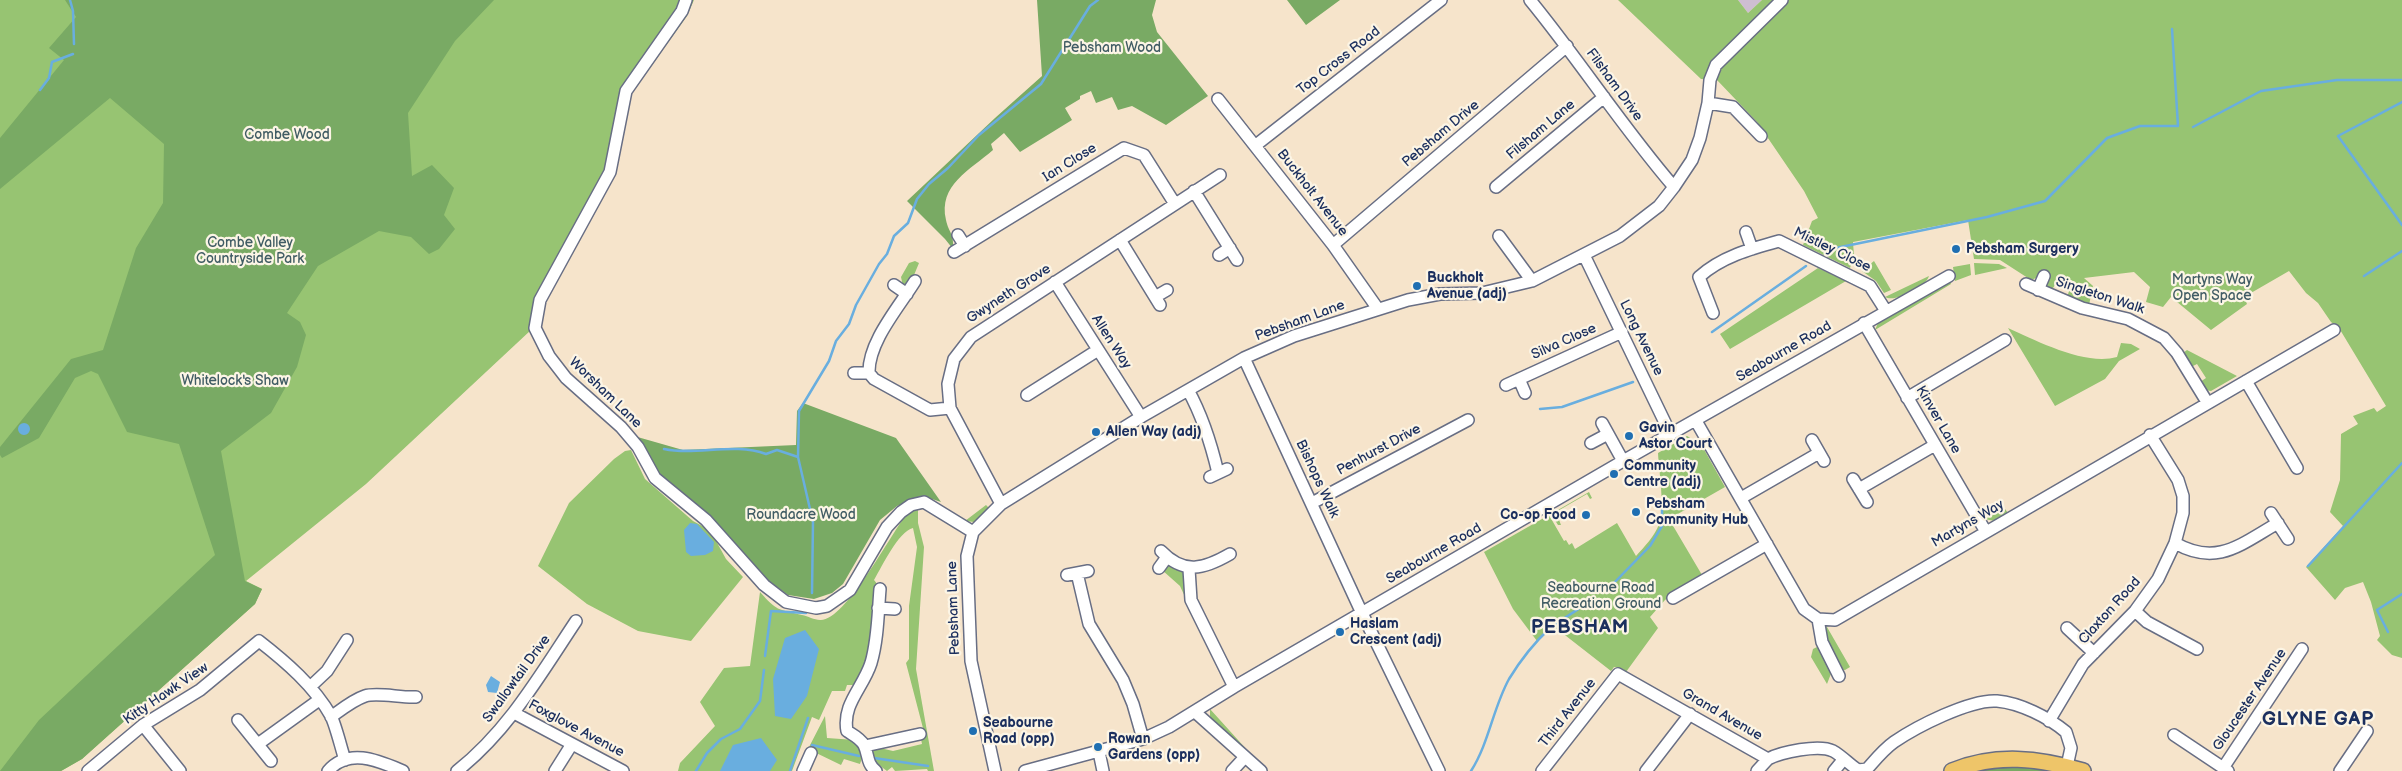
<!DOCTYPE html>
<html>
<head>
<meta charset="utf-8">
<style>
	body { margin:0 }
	canvas { display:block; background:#f6e4cb }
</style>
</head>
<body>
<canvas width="2402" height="771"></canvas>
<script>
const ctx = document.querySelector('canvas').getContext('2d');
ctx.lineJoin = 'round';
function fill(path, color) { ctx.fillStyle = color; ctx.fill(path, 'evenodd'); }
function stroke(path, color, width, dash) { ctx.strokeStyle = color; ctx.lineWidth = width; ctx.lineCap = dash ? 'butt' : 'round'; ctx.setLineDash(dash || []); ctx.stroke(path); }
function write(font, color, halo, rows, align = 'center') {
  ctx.font = font + ' "Balsamiq Sans",sans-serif'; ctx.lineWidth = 4.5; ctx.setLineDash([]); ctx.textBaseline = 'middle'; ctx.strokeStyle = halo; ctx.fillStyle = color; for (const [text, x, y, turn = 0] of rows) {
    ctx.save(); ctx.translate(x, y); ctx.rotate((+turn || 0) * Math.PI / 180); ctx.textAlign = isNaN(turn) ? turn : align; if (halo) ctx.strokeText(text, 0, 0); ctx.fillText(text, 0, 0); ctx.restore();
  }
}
const industrial = new Path2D(`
	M 1738,0 L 1762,0 L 1748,13 Z`);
const green = new Path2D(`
	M 0,0 L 694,0 L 687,16 L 632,93 L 613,173 L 531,330 L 366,484 L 246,581 L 262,589 L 255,604 L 82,759 L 61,771 L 0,771 Z
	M 1618,0 L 1738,0 L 1748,13 L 1762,0 L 2402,0 L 2402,658 L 2392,655 L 2377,640 L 2380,636 L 2371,602 L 2363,582 L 2345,588 L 2335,600 L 2306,567 L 2343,526 L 2330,512 L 2340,480 L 2341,434 L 2358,424 L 2353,416 L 2374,408 L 2377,412 L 2386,406 L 2339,328 L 2331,322 L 2318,303 L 2306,293 L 2289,271 L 2244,297 L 2247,304 L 2211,330 L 2171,297 L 2163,307 L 2146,302 L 2150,287 L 2134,272 L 2084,278 L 2093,286 L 2089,305 L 2067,298 L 2069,291 L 2055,285 L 2051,291 L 2046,289 L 2040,273 L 2036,278 L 2031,280 L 2000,260 L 1974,259 L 1968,220 L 1853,242 L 1854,256 L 1850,268 L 1803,245 L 1812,221 L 1818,218 L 1804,191 L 1757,122 L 1717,80 L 1701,79 Z
	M 915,261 L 919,263 C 915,272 913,282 903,286 L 901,277 L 909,263 Z
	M 1874,261 L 1891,290 L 1884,293 L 1876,281 L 1862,271 Z
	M 1974,263 L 1999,264 L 2007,268 L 1975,275 Z
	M 1970,264 L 1971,275 L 1955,281 L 1953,267 Z
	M 1818,268 L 1846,281 L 1730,349 L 1720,334 Z
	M 1929,276 C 1926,287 1895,303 1885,297 Z
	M 1950,281 L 1951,284 L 1875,330 L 1878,323 L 1885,318 Z
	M 2008,328 C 2037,341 2085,366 2117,357 L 2121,343 L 2131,344 L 2140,349 L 2119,361 L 2105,379 L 2055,406 Z
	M 2187,350 L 2237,376 L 2211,391 L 2205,390 L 2200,382 L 2206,378 L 2197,364 L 2191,367 L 2183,353 Z
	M 1687,436 L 1701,444 L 1725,487 L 1669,519 L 1702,575 L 1665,600 L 1650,617 L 1658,628 L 1626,672 L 1623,669 L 1614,667 L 1611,671 L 1552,625 L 1537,641 L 1513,609 L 1484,552 L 1549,515 L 1564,541 L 1566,540 L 1569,545 L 1572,543 L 1575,549 L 1617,523 L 1636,556 C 1644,547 1655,536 1659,524 C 1665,505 1659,473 1658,453 Z
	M 631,450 L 645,479 L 693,521 L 706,528 L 715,539 L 726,559 L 743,577 L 691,641 L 638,631 L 587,604 L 538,566 L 569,503 L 614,459 L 625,451 Z
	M 1589,492 L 1592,498 L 1590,499 L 1587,494 L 1556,512 L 1561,525 L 1558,525 L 1551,514 Z
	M 986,505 L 989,508 L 974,522 L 965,521 Z
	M 2005,509 L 2008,513 L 1995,521 L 1984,519 Z
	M 918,510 L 918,523 L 924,547 L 916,669 L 934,771 L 928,771 L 927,769 L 895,771 L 892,767 L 887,771 L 871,759 L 869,750 L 880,748 L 893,751 L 922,744 L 921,739 L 924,732 L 906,663 L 909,659 L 909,606 L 917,547 L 913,528 C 898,532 883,565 874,580 L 878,585 L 873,605 L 871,643 L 868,648 L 869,655 L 857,685 L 847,685 L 845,691 L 832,691 L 819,720 L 812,717 L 792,771 L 678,771 L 680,763 L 715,726 L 700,702 L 724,668 L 750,666 L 760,592 C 777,611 777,609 802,615 C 808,616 814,620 820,620 C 845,622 892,532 908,512 Z
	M 1170,564 C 1190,570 1185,581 1186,599 L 1180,586 L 1162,570 Z
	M 1827,627 L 1850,667 L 1845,670 L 1838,669 L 1826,641 L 1824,628 Z
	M 1817,647 L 1825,654 L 1832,671 L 1827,684 L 1811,657 L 1813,649 Z
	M 1210,709 L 1248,751 L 1247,753 L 1213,722 L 1210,716 Z
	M 825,716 L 827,738 L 855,740 C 861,748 864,754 860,764 L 844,759 L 841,765 L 808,749 Z`);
const forest = new Path2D(`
	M 65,0 L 494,0 L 455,41 L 408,113 L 412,176 L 432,165 L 454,188 L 444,215 L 455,229 L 439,249 L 429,254 L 411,237 L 379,231 L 318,266 L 287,313 L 300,322 L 306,335 L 297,367 L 271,413 L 221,451 L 245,581 L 262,589 L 255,604 L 82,759 L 61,771 L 0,771 L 39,720 L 215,555 L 179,444 L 127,432 L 98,374 L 91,371 L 75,378 L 39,438 L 2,458 L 0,455 L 0,447 L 71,359 L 103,350 L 136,248 L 163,203 L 164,144 L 110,98 L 0,189 L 0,138 L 64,60 L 49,48 L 76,17 Z
	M 1037,0 L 1156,0 L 1152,15 L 1157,32 L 1208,96 L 1166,125 L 1132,106 L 1118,110 L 1112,97 L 1096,103 L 1091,91 L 1080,96 L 1080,99 L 1065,108 L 1072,120 L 1020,152 L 1004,133 L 991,144 L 993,150 C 970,170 938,185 946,220 C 949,234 954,232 953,249 L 945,239 L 907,201 L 995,118 L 1042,76 Z
	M 1287,0 L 1340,0 L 1306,25 Z
	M 803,403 L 896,438 L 941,502 L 926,497 L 920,498 L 897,506 L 880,520 L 843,584 L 832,593 L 814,599 L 788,595 L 766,579 L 670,487 L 653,468 L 634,436 L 683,450 L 796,445 L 797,411 Z
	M 1998,764 L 2062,771 L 1969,771 Z`);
const water = new Path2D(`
	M18 429a6 6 0 1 1 12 0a6 6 0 1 1-12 0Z
	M 690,523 L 697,524 L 714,542 L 713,551 L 705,555 L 691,556 L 686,552 L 684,530 Z
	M 805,630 L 819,649 L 807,696 L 791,719 L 775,716 L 773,679 L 785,638 Z
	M 491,676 L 500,682 L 497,693 L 488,692 L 486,685 Z
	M 761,738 L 777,760 L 770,771 L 720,771 L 733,745 Z`);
const stream = new Path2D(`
	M 70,0 L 73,11 L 74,44
	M 40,90 L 49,78 L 52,62 L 73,54
	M 2402,102 L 2338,136 L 2402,225
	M 2193,127 L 2261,91 L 2337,80 L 2402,80
	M 1831,249 L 1987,217 L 2045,201 L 2107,138 L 2140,126 L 2178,126 L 2172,29
	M 2364,276 L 2402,251
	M 1712,332 L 1806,266
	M 1540,409 L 1562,407 L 1633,382
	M 664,449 C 697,456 734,442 766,454 L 777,450 L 798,457
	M 2308,566 L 2402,463
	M 1600,589 L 1610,587 L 1650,546 L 1662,526 L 1662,505
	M 812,593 L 813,522 L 798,457 L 799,411 L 829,361 L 836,341 L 849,324 L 856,305 L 879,264 L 887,254 L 894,236 L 908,223 L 917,199 L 929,184 L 948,168 L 979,135 L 1041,84 L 1090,6 L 1098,0
	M 2388,632 L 2377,610 L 2402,594
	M 765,656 L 771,611 L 806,613
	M 812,745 L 859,756
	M 874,758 L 928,766
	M 696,771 L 707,753 L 721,739 L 740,729 L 760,701 L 764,670
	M 790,771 L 808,718
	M 1471,771 C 1489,743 1493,708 1509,679 C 1520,661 1535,642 1550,628 C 1563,618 1578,611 1591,599`);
const minor = new Path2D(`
	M 686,0 L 682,11 L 626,91 L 610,172 L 540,300 L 535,328 L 549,356 L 566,378 L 621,427 L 638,447 L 655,478 L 706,520 L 764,585 L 786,602 L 816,608 L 827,606 L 850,590 L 887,527 L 901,512 L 911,505 L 924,502 L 973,532
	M 1530,0 C 1580,61 1623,128 1674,187
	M 1218,99 L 1333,245 L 1378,309
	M 1708,103 L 1733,107 L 1761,136
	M 1256,145 L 1441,0
	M 1496,187 L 1604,97
	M 1194,191 L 1237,260
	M 1746,232 L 1752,249
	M 958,235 L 965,246
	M 1499,236 L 1532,281
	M 1120,240 L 1160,305
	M 1333,245 L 1567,46
	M 954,252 L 1124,148 L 1144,155 L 1175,204
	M 1219,255 L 1230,248
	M 1584,255 L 1671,435
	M 915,281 C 899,307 868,342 869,373 L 874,379 L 930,410 L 950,408
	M 1055,282 L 1141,417
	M 2026,284 L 2082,308 L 2128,319 L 2164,338 L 2177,353 L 2207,402
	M 894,285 L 907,294
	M 2038,290 L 2044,276
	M 1155,297 L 1167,290
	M 1713,313 L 1699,277 C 1721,257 1750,249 1779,241 L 1870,286 L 1886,311
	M 1864,323 L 1986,532
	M 1244,358 L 1360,609 L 1439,771
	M 854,373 L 869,373
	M 1519,379 L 1525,393
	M 2246,381 L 2297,468
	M 1506,385 L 1622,332
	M 1188,390 C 1203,417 1211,443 1218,473
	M 1027,395 L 1098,350
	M 1907,398 L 2005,340
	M 1696,421 L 1804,609 L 1818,619 L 1835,620 L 2334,330
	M 1602,423 L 1623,461
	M 1812,440 L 1824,461
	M 1591,443 L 1608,434
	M 1210,477 L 1227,469
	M 1853,479 L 1867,502
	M 1859,489 L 1935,445
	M 1741,498 L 1819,453
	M 1312,503 L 1468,420
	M 1001,504 L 950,408 L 948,384 L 954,359 L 971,337 L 1220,175
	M 2271,513 L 2288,539
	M 2175,543 C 2217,567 2241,544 2278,523
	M 1161,551 C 1184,575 1204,569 1230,554
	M 1159,568 L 1167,557
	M 1189,569 L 1191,600 L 1234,687
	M 1077,573 L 1089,624 L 1123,680 L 1133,704 L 1143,739
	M 1067,575 L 1088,571
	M 1673,598 L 1767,544
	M 878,608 L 895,609
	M 2135,611 L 2147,622 L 2197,649
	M 1818,619 L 1822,642 L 1839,676
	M 2067,628 L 2094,653
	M 310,687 L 327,671 L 347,640
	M 1195,712 L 1261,771
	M 514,713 L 623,771
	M 331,717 C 342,709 353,700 365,696 C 377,692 401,698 416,697
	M 238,720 L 271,761
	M 2049,721 L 2083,664 L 2135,611 L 2158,579 L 2175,543 L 2183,513 L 2183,496 L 2178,480 L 2150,435
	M 143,725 L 180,771
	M 2174,735 L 2228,771
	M 258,744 L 319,700
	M 865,746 L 920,734
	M 1099,752 L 1103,771
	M 2223,768 L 2302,649
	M 88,771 L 143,725 L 200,690 L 259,641 C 286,662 314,686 331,716 C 336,726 341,748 345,760
	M 328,771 C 349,747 379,761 403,771
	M 457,771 C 508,731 540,675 576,621
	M 555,771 L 572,744
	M 803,771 L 811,753
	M 876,771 C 866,763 869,755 864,745 C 860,738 853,735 847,731 C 842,704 863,688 871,663 C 878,639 878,613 880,589
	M 995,771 L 971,661 L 967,556 L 973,532 L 1001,504 L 1141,417 L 1244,358 L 1294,336 L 1408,300 L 1440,294 L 1482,293 L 1532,281 L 1620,236 L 1659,206 L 1674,187 L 1692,160 L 1700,138 L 1708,103 L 1710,80 L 1716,65 L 1782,0
	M 1025,771 L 1143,739 L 1169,727 L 1234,687 L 1623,461 L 1949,276
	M 1232,771 L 1245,757
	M 1542,771 L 1618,674 L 1768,759 C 1781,752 1819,744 1833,751 C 1842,756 1849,764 1858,770 L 1867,769 C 1875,760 1884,749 1894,742 C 1916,727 1970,699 1997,701 C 2020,703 2048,717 2066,732 L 2071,748 L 2067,766
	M 1646,771 L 1690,714
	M 1757,771 L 1768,759
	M 1834,771 L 1843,760
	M 2340,771 L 2367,731`);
const major = new Path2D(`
	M 1952,771 C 1996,753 2039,758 2083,771`);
const markers = [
	[1956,249,5,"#1f6fb2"],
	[1417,286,5,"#1f6fb2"],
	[1096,432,5,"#1f6fb2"],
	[1629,436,5,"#1f6fb2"],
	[1614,474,5,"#1f6fb2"],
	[1636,512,5,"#1f6fb2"],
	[1586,515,5,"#1f6fb2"],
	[1340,632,5,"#1f6fb2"],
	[973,731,5,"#1f6fb2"],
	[1098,747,5,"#1f6fb2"]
];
const parkNames = [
	["Pebsham Wood",1112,48],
	["Combe Wood",287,135],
	["Combe Valley",250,243],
	["Countryside Park",250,259],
	["Martyns Way",2212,280],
	["Open Space",2212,296],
	["Whitelock's Shaw",235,381],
	["Roundacre Wood",801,515],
	["Seabourne Road",1601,588],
	["Recreation Ground",1601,604]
];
const streetNames = [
	["Top Cross Road",1339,61,-38],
	["Filsham Drive",1614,85,54],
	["Filsham Lane",1541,130,-40],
	["Pebsham Drive",1441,134,-40],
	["Ian Close",1070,163,-32],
	["Buckholt Avenue",1312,193,52],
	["Mistley Close",1832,250,26],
	["Gwyneth Grove",1009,294,-33],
	["Singleton Walk",2100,296,18],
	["Pebsham Lane",1300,321,-20],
	["Long Avenue",1641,338,64],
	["Allen Way",1111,342,57],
	["Silva Close",1564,342,-24],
	["Seabourne Road",1784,352,-30],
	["Worsham Lane",605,393,44],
	["Kinver Lane",1938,420,60],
	["Penhurst Drive",1379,450,-28],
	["Bishops Walk",1317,479,65],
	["Martyns Way",1968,524,-30],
	["Seabourne Road",1434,554,-30],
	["Pebsham Lane",954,608,-92],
	["Claxton Road",2110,611,-48],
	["Swallowtail Drive",517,679,-54],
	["Kitty Hawk View",166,694,-34],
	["Gloucester Avenue",2250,700,-56],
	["Third Avenue",1568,713,-52],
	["Grand Avenue",1722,715,30],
	["Foxglove Avenue",576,729,28]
];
const poiNames = [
	["Pebsham Surgery",1966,249],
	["Buckholt",1427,278],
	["Avenue (adj)",1427,294],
	["Gavin",1639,428],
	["Astor Court",1639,444],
	["Allen Way (adj)",1106,432],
	["Community",1624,466],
	["Centre (adj)",1624,482],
	["Pebsham",1646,504],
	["Community Hub",1646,520],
	["Co-op Food",1576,515,"right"],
	["Haslam",1350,624],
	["Crescent (adj)",1350,640],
	["Seabourne",983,723],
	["Road (opp)",983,739],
	["Rowan",1108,739],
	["Gardens (opp)",1108,755]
];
const districtNames = [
	["PEBSHAM",1580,628],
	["GLYNE GAP",2318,720]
];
fill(industrial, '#cebed2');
fill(green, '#97c472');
fill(forest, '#79aa64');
fill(water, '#69aedf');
stroke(stream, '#69aedf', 2.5);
stroke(minor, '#686e84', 14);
stroke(major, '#686e84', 18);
stroke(minor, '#fff', 11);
stroke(major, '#eec569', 15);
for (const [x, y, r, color] of markers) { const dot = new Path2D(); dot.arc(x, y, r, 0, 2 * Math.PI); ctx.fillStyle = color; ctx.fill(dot); stroke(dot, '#fcf5e5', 2); }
write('14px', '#405c64', '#fcf5e5', parkNames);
write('14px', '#1b2f5e', '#fcf5e5', streetNames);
write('bold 14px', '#1b2f5e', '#fcf5e5', poiNames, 'left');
ctx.letterSpacing = '1px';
write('bold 19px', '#1b2f5e', '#fcf5e5', districtNames);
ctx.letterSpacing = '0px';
</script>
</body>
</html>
